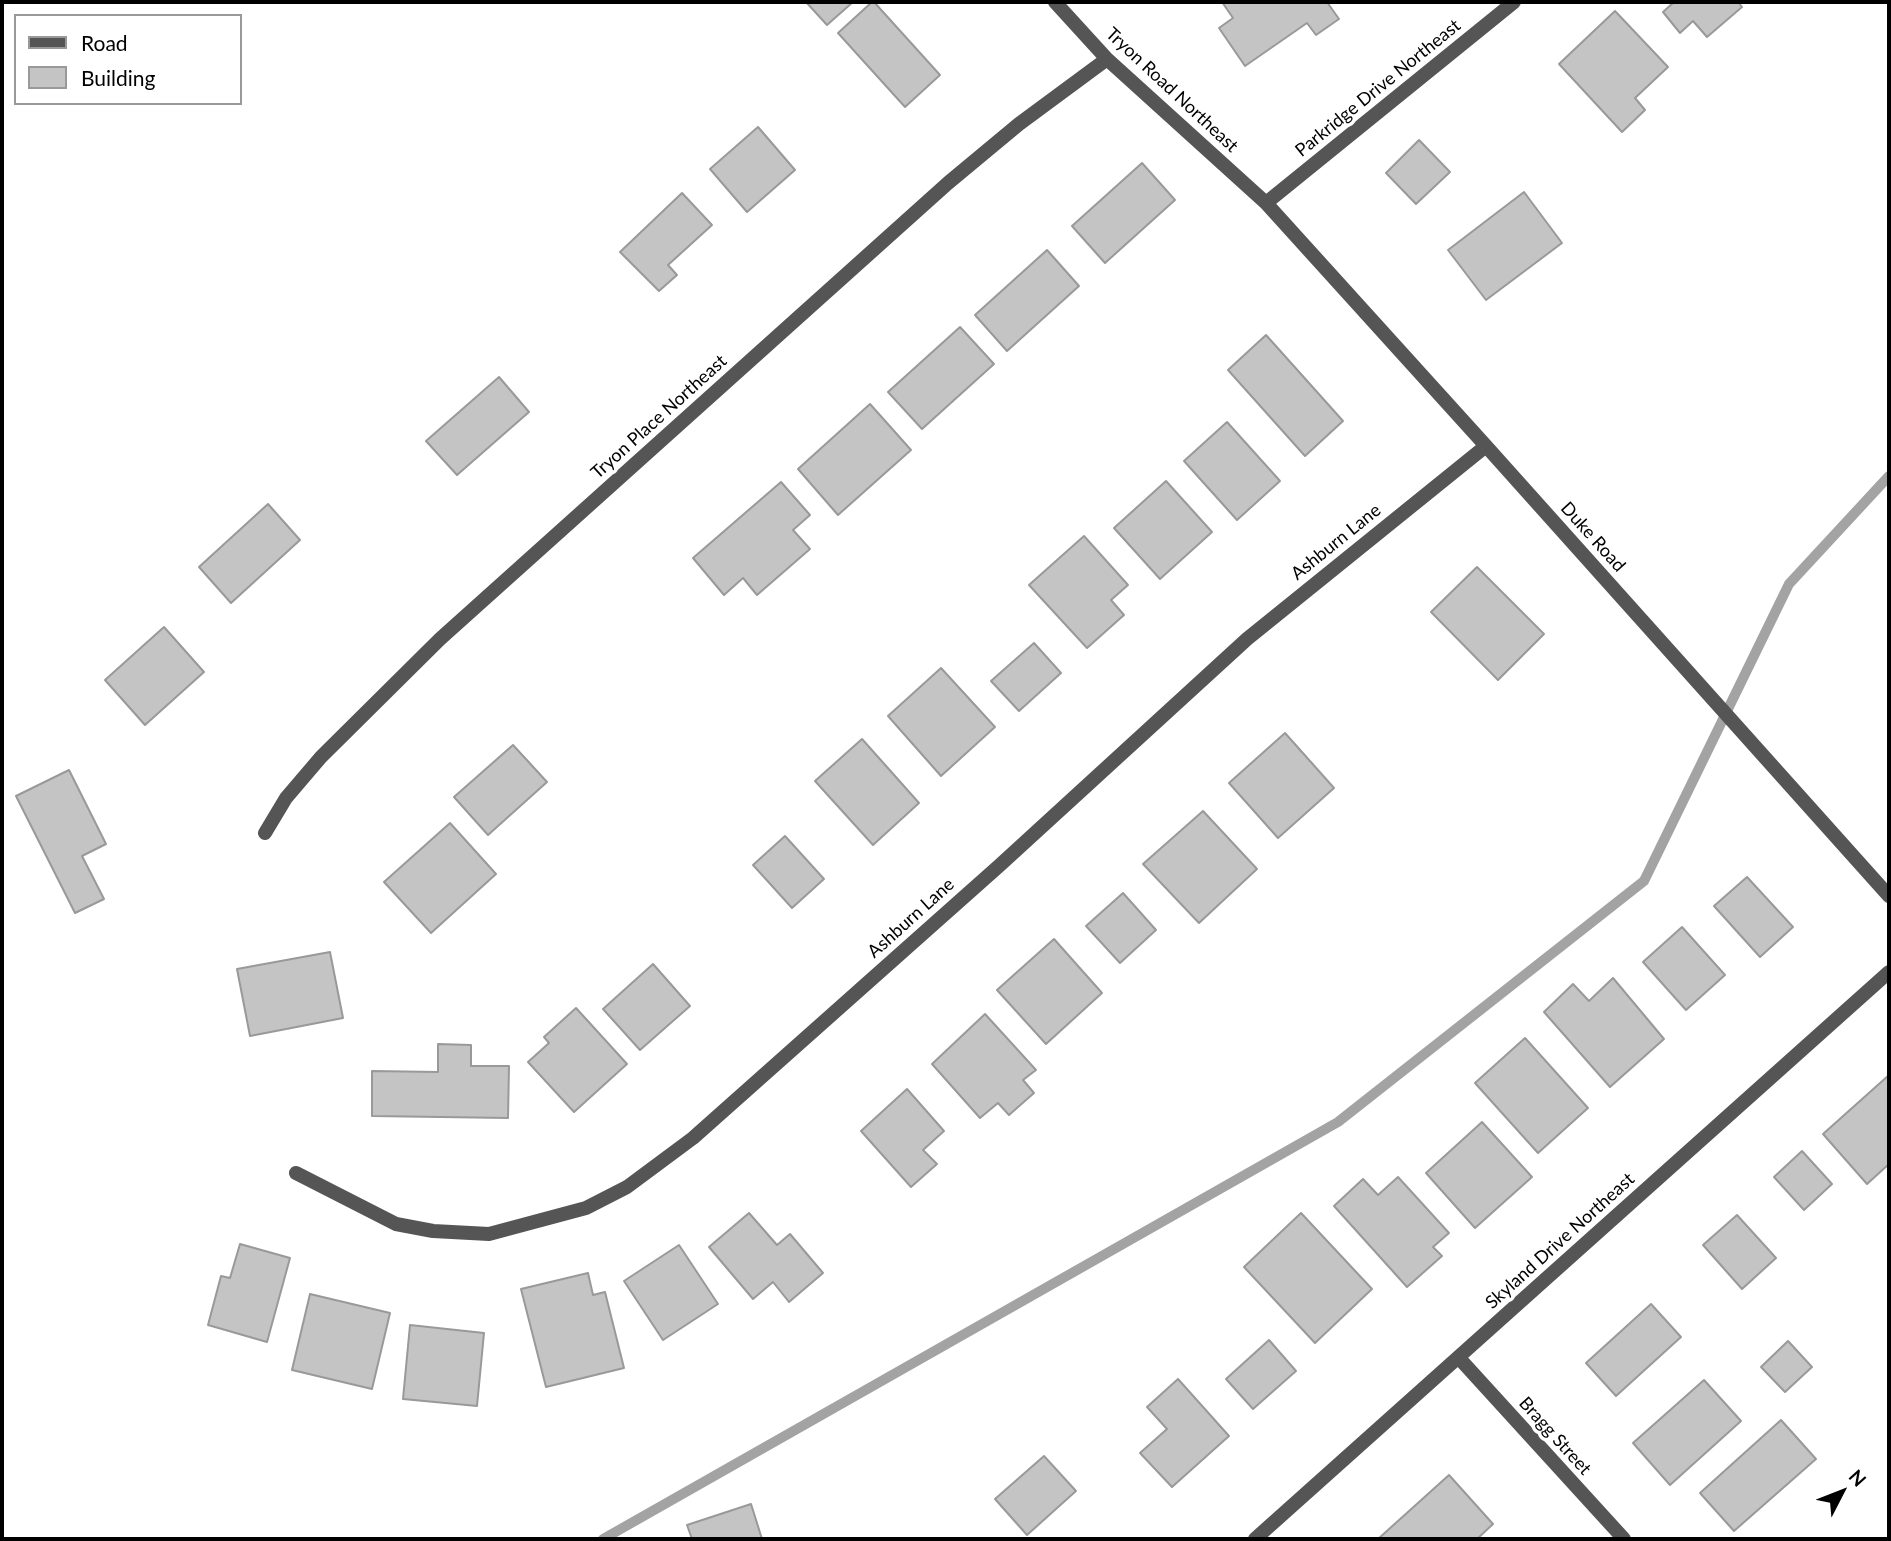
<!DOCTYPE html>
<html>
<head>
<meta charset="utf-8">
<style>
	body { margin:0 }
	#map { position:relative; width:1891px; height:1541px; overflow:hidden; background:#fff; font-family:Lato,sans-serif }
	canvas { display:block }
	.frame { position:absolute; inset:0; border:4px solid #000; pointer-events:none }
	.legend { position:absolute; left:14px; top:14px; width:228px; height:91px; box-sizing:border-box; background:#fff; border:2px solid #999; margin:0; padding:9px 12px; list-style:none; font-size:21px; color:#000 }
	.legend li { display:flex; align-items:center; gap:14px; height:35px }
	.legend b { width:35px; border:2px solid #999 }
	.north { position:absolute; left:1807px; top:1457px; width:70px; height:70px; -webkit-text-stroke:5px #fff; paint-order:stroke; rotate:48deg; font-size:19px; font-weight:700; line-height:28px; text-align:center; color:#000 }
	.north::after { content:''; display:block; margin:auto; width:24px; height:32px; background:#000; clip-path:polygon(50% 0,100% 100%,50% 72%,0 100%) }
</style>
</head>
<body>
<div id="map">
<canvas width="1891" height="1541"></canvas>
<div class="frame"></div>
<ul class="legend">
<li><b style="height:9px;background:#555"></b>Road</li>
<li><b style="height:19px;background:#c4c4c4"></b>Building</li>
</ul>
<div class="north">N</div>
</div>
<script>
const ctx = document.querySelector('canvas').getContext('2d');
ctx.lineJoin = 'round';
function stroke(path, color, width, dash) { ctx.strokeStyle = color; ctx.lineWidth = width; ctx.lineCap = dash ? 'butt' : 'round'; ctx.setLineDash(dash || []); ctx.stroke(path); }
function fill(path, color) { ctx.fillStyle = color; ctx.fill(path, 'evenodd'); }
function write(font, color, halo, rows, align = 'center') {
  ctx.font = font + ' Lato,sans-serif'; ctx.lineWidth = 7; ctx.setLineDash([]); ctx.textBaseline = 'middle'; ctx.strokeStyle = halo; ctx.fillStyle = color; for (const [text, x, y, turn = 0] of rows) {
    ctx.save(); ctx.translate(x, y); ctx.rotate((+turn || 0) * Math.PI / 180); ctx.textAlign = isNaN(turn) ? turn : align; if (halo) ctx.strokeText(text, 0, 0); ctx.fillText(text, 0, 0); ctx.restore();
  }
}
const stream = new Path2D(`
	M 603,1539 L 1338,1122 L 1644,881 L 1789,584 L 1889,476`);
const building = new Path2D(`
	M 806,2 L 853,2 L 827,25 Z
	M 872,2 L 874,2 L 940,75 L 905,107 L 838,33 Z
	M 1222,2 L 1327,2 L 1339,19 L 1316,35 L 1307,23 L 1245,66 L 1219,28 L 1233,18 Z
	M 1674,2 L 1738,2 L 1742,7 L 1707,37 L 1693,21 L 1680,33 L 1663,12 Z
	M 1615,11 L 1668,67 L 1635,98 L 1645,110 L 1622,132 L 1559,64 Z
	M 758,127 L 795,170 L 747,212 L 710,169 Z
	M 1419,140 L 1450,172 L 1416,204 L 1386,173 Z
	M 1142,163 L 1175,200 L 1105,263 L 1072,226 Z
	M 1524,192 L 1562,243 L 1486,300 L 1448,250 Z
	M 682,193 L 712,225 L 668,265 L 677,275 L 659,291 L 620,252 Z
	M 1047,250 L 1079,286 L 1007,351 L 975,315 Z
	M 960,327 L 994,364 L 922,429 L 888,392 Z
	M 1266,335 L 1343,421 L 1305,456 L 1228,370 Z
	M 499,377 L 529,412 L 457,475 L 426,441 Z
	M 870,404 L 911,450 L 838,515 L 798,469 Z
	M 1227,422 L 1280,481 L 1237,520 L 1184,461 Z
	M 1166,481 L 1212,532 L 1160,579 L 1114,528 Z
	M 781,482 L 810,515 L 793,530 L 810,549 L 757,595 L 743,578 L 724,595 L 693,558 Z
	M 268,504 L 300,540 L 231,603 L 199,567 Z
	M 1084,536 L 1128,585 L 1111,600 L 1124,615 L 1087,648 L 1029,585 Z
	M 1477,567 L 1544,634 L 1498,680 L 1431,612 Z
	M 164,627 L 204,672 L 145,725 L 105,680 Z
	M 1034,643 L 1061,673 L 1019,711 L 991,681 Z
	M 941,668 L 995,727 L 941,776 L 888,716 Z
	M 1285,733 L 1334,788 L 1278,838 L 1229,783 Z
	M 862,739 L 919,803 L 873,845 L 815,781 Z
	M 513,745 L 547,782 L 488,835 L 454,797 Z
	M 69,770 L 106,844 L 82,856 L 104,899 L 75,913 L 16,796 Z
	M 1203,811 L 1257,869 L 1199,923 L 1143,864 Z
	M 450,823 L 496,874 L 431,933 L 384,882 Z
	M 785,836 L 824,879 L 792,908 L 753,865 Z
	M 1747,877 L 1793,927 L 1760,957 L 1714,906 Z
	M 1123,893 L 1156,930 L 1120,963 L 1086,926 Z
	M 1682,927 L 1725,975 L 1686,1010 L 1643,962 Z
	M 1054,939 L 1102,993 L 1046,1044 L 997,990 Z
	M 330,952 L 343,1018 L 250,1036 L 237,969 Z
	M 653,964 L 690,1006 L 640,1050 L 603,1009 Z
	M 1613,978 L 1664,1039 L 1610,1087 L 1544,1012 L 1573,984 L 1589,1001 Z
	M 576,1008 L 627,1064 L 574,1112 L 528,1062 L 549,1043 L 544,1037 Z
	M 985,1014 L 1036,1070 L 1023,1080 L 1034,1093 L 1009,1115 L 998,1103 L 980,1118 L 932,1064 Z
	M 1525,1038 L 1588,1108 L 1538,1153 L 1475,1083 Z
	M 438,1044 L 471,1045 L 471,1066 L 509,1066 L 508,1118 L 372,1116 L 372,1071 L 438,1072 Z
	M 1889,1075 L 1889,1164 L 1867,1184 L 1823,1134 Z
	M 907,1089 L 944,1131 L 923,1150 L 937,1164 L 911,1187 L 861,1131 Z
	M 1482,1122 L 1532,1177 L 1475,1228 L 1426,1173 Z
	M 1802,1151 L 1832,1184 L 1804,1210 L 1774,1177 Z
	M 1398,1177 L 1449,1233 L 1433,1247 L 1442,1256 L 1407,1287 L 1334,1206 L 1363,1179 L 1378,1195 Z
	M 749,1213 L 777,1245 L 790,1234 L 823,1273 L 789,1302 L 773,1282 L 753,1299 L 709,1247 Z
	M 1301,1213 L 1372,1289 L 1315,1343 L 1244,1267 Z
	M 1737,1215 L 1776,1258 L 1742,1289 L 1703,1245 Z
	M 240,1244 L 290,1258 L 267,1342 L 208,1325 L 221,1276 L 230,1278 Z
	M 679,1245 L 718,1304 L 663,1340 L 624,1281 Z
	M 588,1273 L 593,1295 L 605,1292 L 624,1368 L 546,1387 L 521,1289 Z
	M 310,1294 L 390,1313 L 372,1389 L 292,1370 Z
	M 1651,1304 L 1681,1337 L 1616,1396 L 1586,1363 Z
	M 410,1325 L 484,1333 L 477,1406 L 403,1399 Z
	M 1269,1340 L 1296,1371 L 1253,1409 L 1226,1379 Z
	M 1788,1341 L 1812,1367 L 1785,1392 L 1761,1367 Z
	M 1178,1379 L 1229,1436 L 1172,1487 L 1140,1453 L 1167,1429 L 1147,1407 Z
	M 1704,1380 L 1741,1421 L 1670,1485 L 1633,1443 Z
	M 1781,1420 L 1816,1459 L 1734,1531 L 1700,1493 Z
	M 1044,1456 L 1076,1491 L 1027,1535 L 995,1499 Z
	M 1449,1475 L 1493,1524 L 1477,1539 L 1378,1539 Z
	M 751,1504 L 762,1539 L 692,1539 L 687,1525 Z`);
const minor = new Path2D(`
	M 1055,2 L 1107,59 L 1266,203 L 1486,446 L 1889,896
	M 1266,203 L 1514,2
	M 265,833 L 286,798 L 321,757 L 440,639 L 948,183 L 1019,124 L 1107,59
	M 296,1173 L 396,1224 L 433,1231 L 489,1234 L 586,1208 L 627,1187 L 693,1138 L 1000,865 L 1247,639 L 1486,446
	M 1459,1358 L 1624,1539
	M 1255,1539 L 1889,972`);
const streetNames = [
	["Parkridge Drive Northeast",1378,88,-39],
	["Tryon Road Northeast",1172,90,43],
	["Tryon Place Northeast",659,417,-42],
	["Duke Road",1593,537,48],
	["Ashburn Lane",1336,542,-39],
	["Ashburn Lane",911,918,-42],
	["Skyland Drive Northeast",1560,1241,-42],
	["Bragg Street",1555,1436,48]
];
stroke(stream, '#a3a3a3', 10);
fill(building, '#c4c4c4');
stroke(building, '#999', 2);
stroke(minor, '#555', 14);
write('18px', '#000', '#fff', streetNames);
</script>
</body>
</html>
